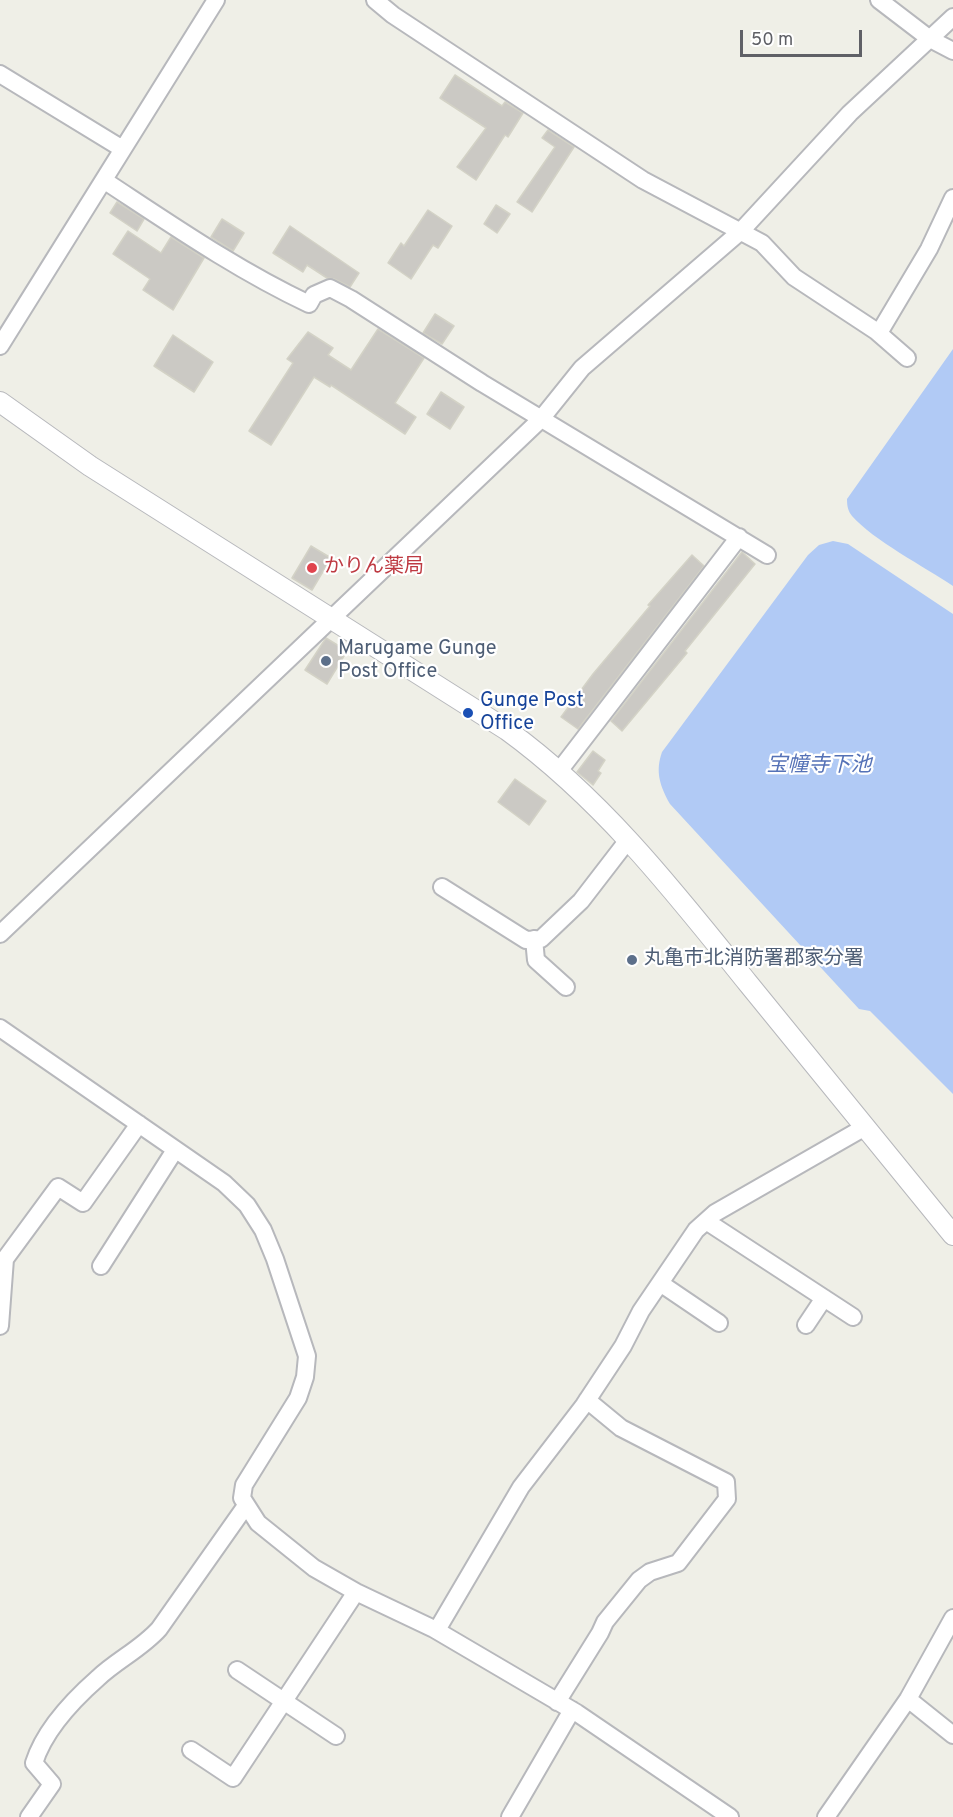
<!DOCTYPE html>
<html>
<head>
<meta charset="utf-8">
<style>
	body { margin:0 }
	#map { position:relative; width:953px; height:1817px; overflow:hidden; background:#efefe7; font-family:Overpass,sans-serif }
	canvas { display:block }
	.scale { position:absolute; left:740px; top:30px; width:122px; height:27px; box-sizing:border-box; border:3px solid #5f6066; border-top:0; padding-left:8px; font-size:18px; line-height:21px; white-space:nowrap; color:#5f6066; -webkit-text-stroke:4px #fff; paint-order:stroke }
</style>
</head>
<body>
<div id="map">
<canvas width="953" height="1817"></canvas>
<div class="scale">50 m</div>
</div>
<script>
const ctx = document.querySelector('canvas').getContext('2d');
ctx.lineJoin = 'round';
function fill(path, color) { ctx.fillStyle = color; ctx.fill(path, 'evenodd'); }
function stroke(path, color, width, dash) { ctx.strokeStyle = color; ctx.lineWidth = width; ctx.lineCap = dash ? 'butt' : 'round'; ctx.setLineDash(dash || []); ctx.stroke(path); }
function write(font, color, halo, rows, align = 'center') {
  ctx.font = font + ' Overpass,"Noto Sans JP",sans-serif'; ctx.lineWidth = 4.5; ctx.setLineDash([]); ctx.textBaseline = 'middle'; ctx.strokeStyle = halo; ctx.fillStyle = color; for (const [text, x, y, turn = 0] of rows) {
    ctx.save(); ctx.translate(x, y); ctx.rotate((+turn || 0) * Math.PI / 180); ctx.textAlign = isNaN(turn) ? turn : align; if (halo) ctx.strokeText(text, 0, 0); ctx.fillText(text, 0, 0); ctx.restore();
  }
}
const water = new Path2D(`
	M 953,349 L 953,586 C 925,567 873,540 852,516 C 848,511 847,506 847,499 Z
	M 833,541 L 848,544 L 953,614 L 953,1094 L 870,1011 L 859,1009 L 670,804 C 660,786 655,772 662,752 L 808,555 L 819,545 Z`);
const building = new Path2D(`
	M 455,75 L 502,106 L 505,102 L 523,113 L 508,137 L 505,135 L 476,180 L 457,167 L 486,128 L 440,98 Z
	M 548,130 L 574,147 L 532,212 L 517,202 L 555,147 L 542,138 Z
	M 117,202 L 144,219 L 137,231 L 110,213 Z
	M 496,205 L 510,214 L 497,233 L 484,224 Z
	M 428,210 L 452,226 L 438,248 L 433,245 L 411,279 L 388,263 L 401,243 L 404,246 Z
	M 222,219 L 244,233 L 233,251 L 211,237 Z
	M 290,226 L 359,273 L 350,287 L 334,279 L 327,278 L 307,265 L 303,272 L 273,253 Z
	M 128,231 L 161,253 L 171,237 L 204,258 L 173,310 L 143,290 L 150,279 L 113,254 Z
	M 435,314 L 454,326 L 442,344 L 423,333 Z
	M 378,329 L 424,358 L 395,403 L 416,417 L 405,434 L 331,385 L 330,387 L 314,377 L 271,445 L 249,431 L 293,363 L 287,359 L 308,332 L 333,348 L 328,355 L 351,370 Z
	M 173,335 L 213,362 L 194,392 L 154,366 Z
	M 441,392 L 464,407 L 450,429 L 427,414 Z
	M 311,546 L 331,558 L 312,590 L 292,578 Z
	M 742,552 L 755,564 L 685,651 L 687,653 L 622,731 L 611,721 Z
	M 692,555 L 704,566 L 578,729 L 561,717 L 593,674 L 650,606 L 648,605 Z
	M 326,638 L 347,651 L 327,684 L 305,670 Z
	M 593,751 L 605,760 L 598,771 L 601,773 L 593,785 L 577,772 Z
	M 515,779 L 546,801 L 529,825 L 498,802 Z`);
const minor = new Path2D(`
	M 375,0 L 393,15 L 643,180 L 762,243 L 794,277 L 876,331 L 907,358
	M 879,0 L 930,39 L 953,51
	M 0,74 L 121,148
	M 105,181 C 172,225 237,270 309,304 L 314,295 L 330,288 L 351,299 L 482,383 L 767,555
	M 879,333 L 929,249 L 953,198
	M 0,346 L 216,0
	M 559,771 L 739,537
	M 442,887 L 526,940 L 541,939 L 581,901 L 628,840
	M 0,934 L 541,419 L 582,368 L 741,231 L 850,113 L 953,17
	M 534,939 L 536,960 L 566,987
	M 0,1028 L 224,1183 L 247,1205 L 263,1230 L 275,1259 L 307,1356 L 305,1377 L 298,1398 L 244,1485 L 242,1498 L 258,1523 L 314,1568 L 356,1592 L 434,1629 L 577,1713 L 730,1817
	M 706,1221 L 853,1317
	M 101,1266 L 175,1150
	M 660,1283 L 719,1323
	M 806,1325 L 824,1298
	M 0,1326 L 5,1259 L 58,1187 L 83,1203 L 139,1124
	M 437,1630 L 521,1487 L 584,1405 L 623,1346 L 641,1311 L 696,1230 L 715,1213 L 865,1127
	M 237,1670 L 336,1736
	M 908,1699 L 953,1735
	M 557,1702 L 600,1633 L 605,1622 L 639,1580 L 650,1572 L 678,1563 L 727,1499 L 726,1482 L 621,1428 L 587,1400
	M 191,1750 L 233,1778 L 356,1592
	M 29,1817 L 52,1784 L 34,1763 C 44,1731 73,1700 98,1678 C 117,1660 141,1649 159,1629 L 245,1507
	M 510,1817 L 572,1710
	M 826,1817 L 908,1699 L 953,1618`);
const tertiary = new Path2D(`
	M 0,402 L 90,466 L 507,730 C 602,799 674,891 747,982 C 816,1066 884,1151 953,1235`);
const markers = [
	[312,568,6,"#e0444e"],
	[326,661,6,"#5c6f8a"],
	[468,713,6,"#1a4fb4"],
	[632,960,6,"#5c6f8a"]
];
const healthNames = [
	["かりん薬局",324,568]
];
const serviceNames = [
	["Marugame Gunge",338,650],
	["Post Office",338,673],
	["丸亀市北消防署郡家分署",644,960]
];
const transitNames = [
	["Gunge Post",480,702],
	["Office",480,725]
];
const waterNames = [
	["宝幢寺下池",819,767]
];
fill(water, '#b1caf5');
fill(building, '#cbc9c4');
stroke(building, '#d3d2c6', 1.5);
stroke(minor, '#b7b8bc', 20);
stroke(tertiary, '#b7b8bc', 22);
stroke(minor, '#fff', 16);
stroke(tertiary, '#fff', 20);
for (const [x, y, r, color] of markers) { const dot = new Path2D(); dot.arc(x, y, r, 0, 2 * Math.PI); ctx.fillStyle = color; ctx.fill(dot); stroke(dot, '#fff', 2); }
write('20px', '#be3a42', '#fff', healthNames, 'left');
write('20px', '#4e5e75', '#fff', serviceNames, 'left');
write('20px', '#164399', '#fff', transitNames, 'left');
write('italic 21px', '#5572b7', '#fff', waterNames);
</script>
</body>
</html>
